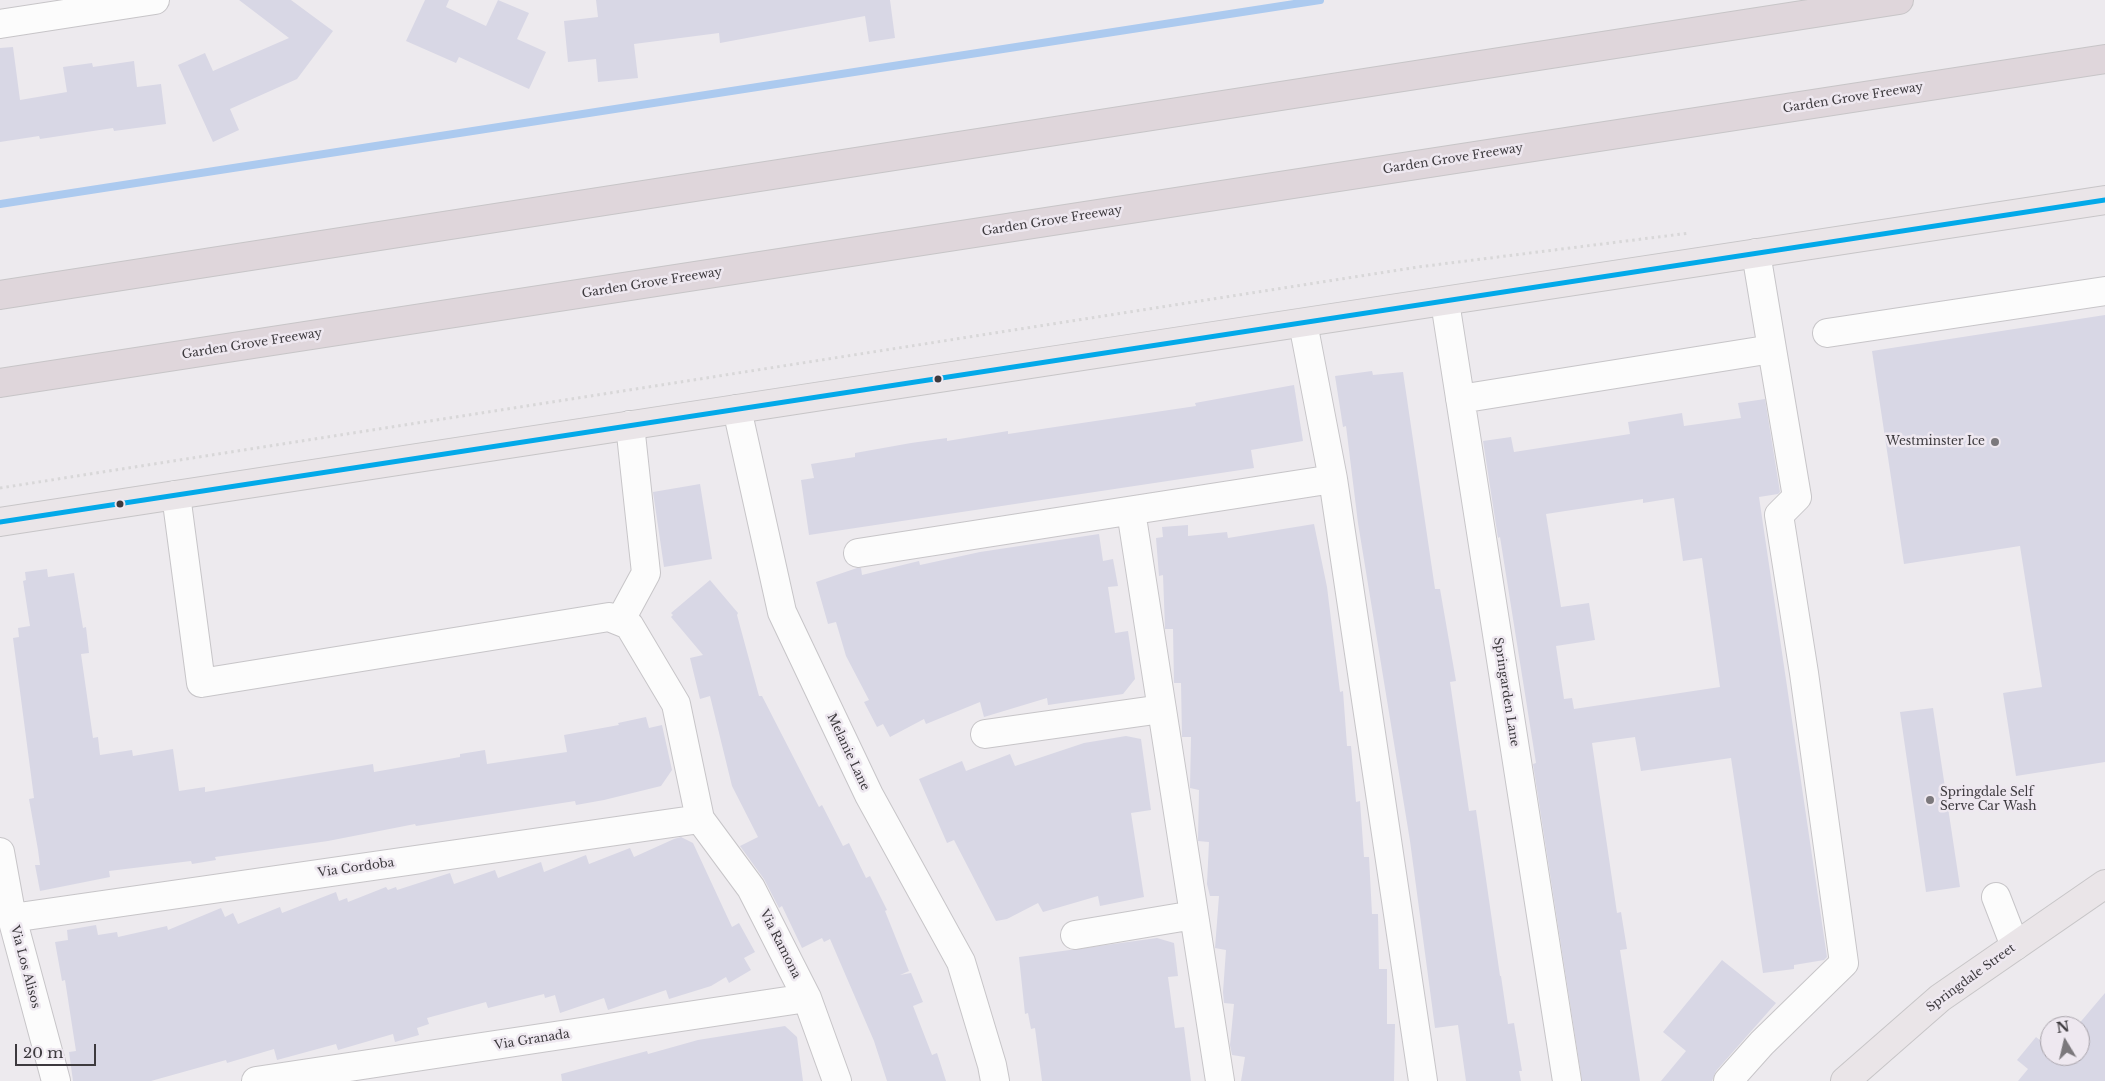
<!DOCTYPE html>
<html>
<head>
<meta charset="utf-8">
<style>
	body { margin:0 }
	#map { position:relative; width:2105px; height:1081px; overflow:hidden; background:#edeaee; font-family:"Libre Baskerville",serif }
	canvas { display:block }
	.north { position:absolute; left:2040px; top:1016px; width:50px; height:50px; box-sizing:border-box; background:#eee8f0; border:1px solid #a7a2a9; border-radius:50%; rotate:351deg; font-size:14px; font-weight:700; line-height:20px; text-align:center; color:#3d3a3e }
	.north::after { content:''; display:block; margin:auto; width:18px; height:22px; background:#7b787c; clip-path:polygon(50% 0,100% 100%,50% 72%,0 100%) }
	.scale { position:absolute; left:15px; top:1044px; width:81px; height:22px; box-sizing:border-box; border:2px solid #3d3a3e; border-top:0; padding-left:6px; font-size:15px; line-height:18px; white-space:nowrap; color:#3d3a3e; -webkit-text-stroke:4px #eee8f0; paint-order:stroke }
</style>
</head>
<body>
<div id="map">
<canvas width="2105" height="1081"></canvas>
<div class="north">N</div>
<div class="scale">20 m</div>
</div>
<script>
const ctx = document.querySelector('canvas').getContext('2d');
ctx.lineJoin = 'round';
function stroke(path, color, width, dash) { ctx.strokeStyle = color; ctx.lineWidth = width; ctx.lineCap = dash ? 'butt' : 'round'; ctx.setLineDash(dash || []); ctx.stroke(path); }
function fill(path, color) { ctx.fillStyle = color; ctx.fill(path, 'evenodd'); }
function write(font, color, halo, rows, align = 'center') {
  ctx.font = font + ' "Libre Baskerville",serif'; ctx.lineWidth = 5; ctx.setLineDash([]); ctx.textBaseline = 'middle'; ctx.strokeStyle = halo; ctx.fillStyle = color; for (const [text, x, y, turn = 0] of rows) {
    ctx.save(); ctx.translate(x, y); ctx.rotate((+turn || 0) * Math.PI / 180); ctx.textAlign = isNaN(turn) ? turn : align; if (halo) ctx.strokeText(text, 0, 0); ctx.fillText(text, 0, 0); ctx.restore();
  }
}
const stream = new Path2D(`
	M 0,204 L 1320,0`);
const building = new Path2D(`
	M 239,0 L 291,0 L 333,31 L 297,79 L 230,109 L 239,130 L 213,142 L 178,65 L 205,53 L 213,71 L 289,38 Z
	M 425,0 L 449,0 L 446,7 L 486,26 L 498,0 L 529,13 L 517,39 L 546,52 L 529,89 L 459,57 L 456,63 L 406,41 Z
	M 596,0 L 890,0 L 895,38 L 869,42 L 865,16 L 720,43 L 719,33 L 634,44 L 638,78 L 598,82 L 596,59 L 568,62 L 564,21 L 598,17 Z
	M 13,47 L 20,100 L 67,92 L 63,67 L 92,63 L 93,67 L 134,61 L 137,87 L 161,84 L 166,124 L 114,131 L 113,128 L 40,139 L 39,136 L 0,142 L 0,48 Z
	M 2105,315 L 2105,762 L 2016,776 L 2003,693 L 2042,687 L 2020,546 L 1904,564 L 1872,351 Z
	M 1372,371 L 1373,375 L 1403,372 L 1435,589 L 1440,589 L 1456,681 L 1450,682 L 1469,811 L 1476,810 L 1500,976 L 1501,976 L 1508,1024 L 1514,1023 L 1522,1071 L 1519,1071 L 1521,1081 L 1466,1081 L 1458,1025 L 1435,1028 L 1410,841 L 1358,523 L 1346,426 L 1343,427 L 1335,376 Z
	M 1294,385 L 1303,441 L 1251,450 L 1254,468 L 809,535 L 801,480 L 814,478 L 811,464 L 855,457 L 855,453 L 911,443 L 947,438 L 947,441 L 1008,431 L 1008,434 L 1196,406 L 1195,403 Z
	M 1765,399 L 1780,492 L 1778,494 L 1759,497 L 1827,957 L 1824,960 L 1794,965 L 1794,969 L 1763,973 L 1731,758 L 1641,771 L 1635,737 L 1592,743 L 1617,913 L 1621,912 L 1627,949 L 1620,950 L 1640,1081 L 1582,1081 L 1533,764 L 1536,763 L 1500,537 L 1498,538 L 1483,441 L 1511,437 L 1514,452 L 1630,434 L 1628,422 L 1682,413 L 1684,426 L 1741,418 L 1738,403 ZM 1674,498 L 1683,561 L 1702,558 L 1720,687 L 1574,709 L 1572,698 L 1564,699 L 1556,646 L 1595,640 L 1589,603 L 1561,607 L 1546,514 L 1643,499 L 1643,503 Z
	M 700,484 L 712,559 L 664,567 L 653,492 Z
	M 1314,524 L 1327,587 L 1340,692 L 1343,691 L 1347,746 L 1351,746 L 1356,802 L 1360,801 L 1364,857 L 1369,857 L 1372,914 L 1378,914 L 1379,969 L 1387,969 L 1387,1024 L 1395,1024 L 1394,1081 L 1241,1081 L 1245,1057 L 1232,1055 L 1230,1045 L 1234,1004 L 1224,1003 L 1223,992 L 1226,950 L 1215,948 L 1219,896 L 1210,896 L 1207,884 L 1209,842 L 1198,841 L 1199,790 L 1190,788 L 1191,737 L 1182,737 L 1181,683 L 1174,683 L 1173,629 L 1165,629 L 1165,628 L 1163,575 L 1159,576 L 1156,538 L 1163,537 L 1162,527 L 1188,525 L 1188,536 L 1227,532 L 1228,538 Z
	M 1099,534 L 1103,561 L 1113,559 L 1118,586 L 1108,587 L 1115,633 L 1128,631 L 1135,679 L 1123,694 L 1048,705 L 1047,698 L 984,717 L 980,702 L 926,724 L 924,719 L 890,737 L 883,724 L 877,727 L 864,702 L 869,700 L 846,656 L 836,622 L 828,624 L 816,582 L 857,568 L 861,568 L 862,575 L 919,561 L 920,565 L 980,552 Z
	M 47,569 L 48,577 L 74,573 L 83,628 L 86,627 L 89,653 L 81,654 L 93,738 L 98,737 L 100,755 L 132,750 L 133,756 L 173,749 L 179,791 L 205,787 L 205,792 L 373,764 L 374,772 L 460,757 L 460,754 L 485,750 L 487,764 L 567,752 L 564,735 L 619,725 L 618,723 L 646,717 L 649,728 L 662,725 L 672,770 L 661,786 L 604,800 L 576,805 L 575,801 L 416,826 L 415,824 L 328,841 L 215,857 L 216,860 L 192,864 L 191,861 L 109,871 L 110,877 L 40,891 L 35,865 L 40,865 L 38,850 L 29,799 L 34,798 L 13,638 L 19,637 L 18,628 L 30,626 L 23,581 L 26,580 L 25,572 Z
	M 710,580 L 738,613 L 737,615 L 759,696 L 762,696 L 819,807 L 822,805 L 843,846 L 849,843 L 866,878 L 870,876 L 887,910 L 885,911 L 909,971 L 900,975 L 911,973 L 923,1002 L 913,1006 L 932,1055 L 937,1053 L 946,1081 L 887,1081 L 874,1041 L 830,939 L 824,942 L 822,938 L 802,948 L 782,906 L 779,908 L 764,879 L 740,846 L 758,837 L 732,786 L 710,696 L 700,699 L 690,658 L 703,655 L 671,617 L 673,615 L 671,613 Z
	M 1933,708 L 1960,887 L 1926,892 L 1900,712 Z
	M 1126,736 L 1141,739 L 1151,810 L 1131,813 L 1144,897 L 1100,906 L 1098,896 L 1043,912 L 1038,903 L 1007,919 L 996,921 L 954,840 L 947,843 L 919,779 L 962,761 L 966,771 L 1010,754 L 1015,766 L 1084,743 Z
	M 681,837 L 693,843 L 732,927 L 739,923 L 755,952 L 744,958 L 751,970 L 729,983 L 726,977 L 711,986 L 669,999 L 666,990 L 608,1010 L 604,998 L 560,1013 L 555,995 L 545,998 L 544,994 L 488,1008 L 486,1002 L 427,1018 L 429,1024 L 417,1028 L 419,1035 L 395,1042 L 393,1034 L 338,1050 L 336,1044 L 277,1060 L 274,1049 L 227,1063 L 226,1060 L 151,1081 L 73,1081 L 69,1052 L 76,1051 L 65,980 L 62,981 L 55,942 L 68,940 L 67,930 L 96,925 L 98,935 L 117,932 L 118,937 L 167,926 L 168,930 L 221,908 L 225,917 L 233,913 L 238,924 L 280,907 L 282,913 L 336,892 L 339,901 L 347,898 L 348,902 L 386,887 L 388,890 L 396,887 L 397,890 L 450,873 L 454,884 L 495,870 L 498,878 L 541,862 L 544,872 L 586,855 L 589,864 L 630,848 L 634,857 L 674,839 Z
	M 1157,938 L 1174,943 L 1178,976 L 1168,977 L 1175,1028 L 1184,1027 L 1191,1081 L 1042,1081 L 1035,1028 L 1031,1029 L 1028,1013 L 1025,1014 L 1019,957 Z
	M 1722,960 L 1776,1003 L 1716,1071 L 1712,1081 L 1661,1081 L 1686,1051 L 1663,1032 Z
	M 2105,993 L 2105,1081 L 2018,1081 L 2028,1069 L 2017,1060 L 2036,1037 L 2050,1048 L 2050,1056 L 2080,1056 L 2080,1026 L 2077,1026 Z
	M 785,1026 L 797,1037 L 803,1081 L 562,1081 L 561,1074 L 647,1051 L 648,1054 L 698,1040 Z`);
const path = new Path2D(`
	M 0,488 L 1418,267 L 1690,233`);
const minor = new Path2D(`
	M 0,24 L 155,0
	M 1445,302 L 1567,1081
	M 1303,323 L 1333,479
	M 1827,333 L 2105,291
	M 1460,399 L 1772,349 L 1756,253
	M 737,409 L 782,612 L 869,795 L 961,962 L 992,1065 L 995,1081
	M 176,495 L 201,683 L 609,617 L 629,625 L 676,704 L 700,819 L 751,888 L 807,998 L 837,1081
	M 1131,511 L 1220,1081
	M 858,553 L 1333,479 L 1423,1081
	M 620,621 L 646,573 L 630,425
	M 985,734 L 1162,709
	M 0,852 L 12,918 L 56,1081
	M 1996,897 L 2015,946
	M 12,918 L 700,819
	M 1075,935 L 1194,915
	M 256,1081 L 807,998
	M 1728,1081 L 1762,1043 L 1844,963 L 1804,673 L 1779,515 L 1797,497 L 1772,349`);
const major = new Path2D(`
	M 0,522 C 702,414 1403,307 2105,200
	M 1845,1081 L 1940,998 L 2105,884`);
const highway = new Path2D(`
	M 0,295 L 1899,0
	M 0,383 L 2105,59`);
const bus1 = new Path2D(`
	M 0,522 L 2105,200`);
const markers = [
	[938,379,4.5,"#3d3a3e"],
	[1995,442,5,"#7b787c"],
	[120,504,4.5,"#3d3a3e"],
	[1930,800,5,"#7b787c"]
];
const streetNames = [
	["Garden Grove Freeway",1853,98,-9],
	["Garden Grove Freeway",1453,159,-9],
	["Garden Grove Freeway",1052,221,-9],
	["Garden Grove Freeway",652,283,-9],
	["Garden Grove Freeway",252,344,-9],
	["Springarden Lane",1506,692,81],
	["Melanie Lane",848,752,65],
	["Via Cordoba",356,868,-8],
	["Via Ramona",780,944,63],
	["Via Los Alisos",25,967,75],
	["Springdale Street",1971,978,-36],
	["Via Granada",532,1040,-9]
];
const poiNames = [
	["Westminster Ice",1985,442],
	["Springdale Self",1940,793,"left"],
	["Serve Car Wash",1940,807,"left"]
];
stroke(stream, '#accaef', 8);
fill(building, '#d8d7e5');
stroke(minor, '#c7c5c8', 30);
stroke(major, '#c7c5c7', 30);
stroke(highway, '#c7c5c7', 30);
stroke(path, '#d8d7d8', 3, [2.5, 4]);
stroke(minor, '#fcfcfc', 28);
stroke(major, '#eae5e8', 28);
stroke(highway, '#dfd6db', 28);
stroke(bus1, '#03a9e9', 5);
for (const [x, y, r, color] of markers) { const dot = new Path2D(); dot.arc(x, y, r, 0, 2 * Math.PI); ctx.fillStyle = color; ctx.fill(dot); stroke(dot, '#eee8f0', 2); }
write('12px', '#3d3a3e', '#eee8f0', streetNames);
write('12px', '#3d3a3e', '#eee8f0', poiNames, 'right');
</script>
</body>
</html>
